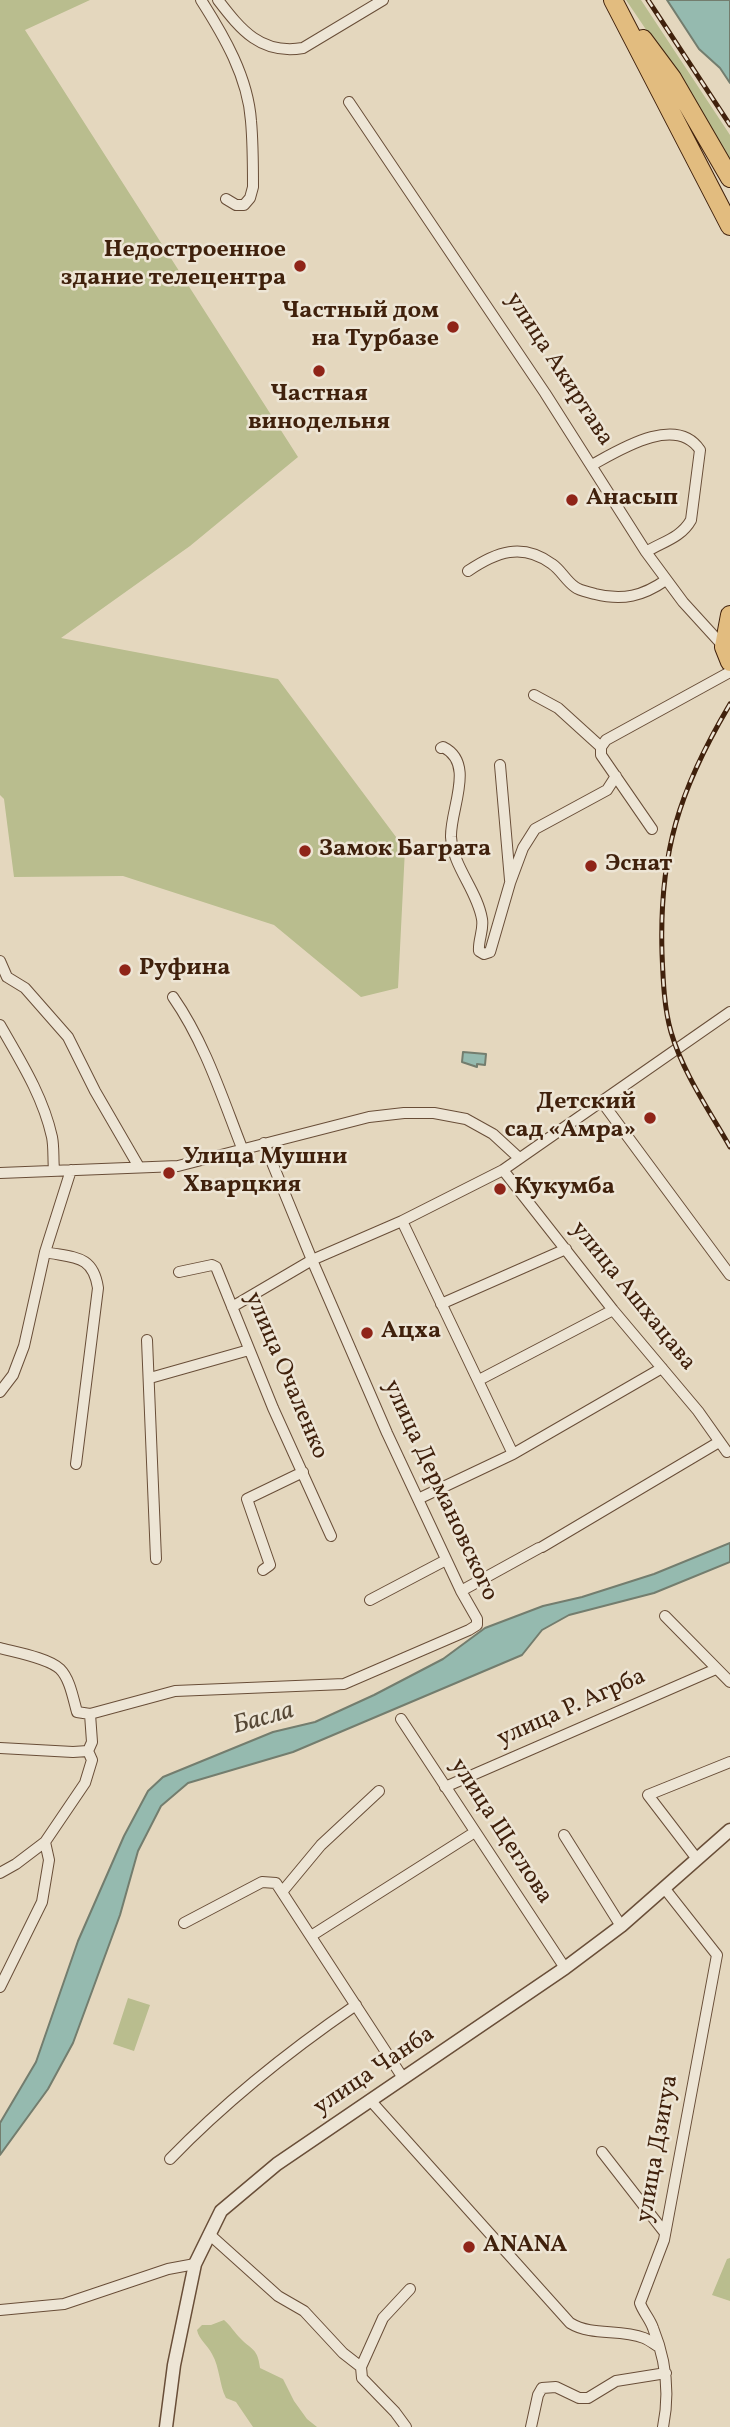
<!DOCTYPE html>
<html>
<head>
<meta charset="utf-8">
<style>
	body { margin:0 }
	canvas { display:block; background:#e4d7be }
</style>
</head>
<body>
<canvas width="730" height="2427"></canvas>
<script>
const ctx = document.querySelector('canvas').getContext('2d');
ctx.lineJoin = 'round';
function fill(path, color) { ctx.fillStyle = color; ctx.fill(path, 'evenodd'); }
function stroke(path, color, width, dash) { ctx.strokeStyle = color; ctx.lineWidth = width; ctx.lineCap = dash ? 'butt' : 'round'; ctx.setLineDash(dash || []); ctx.stroke(path); }
function write(font, color, halo, rows, align = 'center') {
  ctx.font = font + ' Vollkorn,serif'; ctx.lineWidth = 5; ctx.setLineDash([]); ctx.textBaseline = 'middle'; ctx.strokeStyle = halo; ctx.fillStyle = color; for (const [text, x, y, turn = 0] of rows) {
    ctx.save(); ctx.translate(x, y); ctx.rotate((+turn || 0) * Math.PI / 180); ctx.textAlign = isNaN(turn) ? turn : align; if (halo) ctx.strokeText(text, 0, 0); ctx.fillText(text, 0, 0); ctx.restore();
  }
}
const green = new Path2D(`
	M 0,0 L 90,0 L 25,30 L 298,457 L 190,546 L 61,638 L 278,679 L 405,849 L 398,988 L 361,997 L 274,925 L 123,876 L 14,877 L 4,799 L 0,795 Z
	M 626,0 L 641,0 L 730,135 L 730,172 L 689,93 Z
	M 128,1998 L 150,2005 L 134,2051 L 113,2044 Z
	M 730,2258 L 730,2301 L 712,2295 L 727,2259 Z
	M 224,2320 C 231,2326 234,2332 241,2339 C 252,2350 258,2349 260,2368 L 283,2379 L 294,2401 L 307,2419 L 317,2427 L 253,2427 L 236,2402 L 226,2398 C 219,2384 220,2368 212,2354 C 207,2344 199,2340 197,2330 L 202,2325 L 211,2325 Z`);
const water = new Path2D(`
	M 667,0 L 730,0 L 730,83 L 720,68 L 699,49 Z
	M 463,1052 L 486,1054 L 485,1065 L 477,1064 L 477,1067 L 462,1062 Z
	M 730,1543 L 730,1562 L 654,1593 L 569,1615 L 542,1630 L 522,1655 L 293,1752 L 188,1783 L 161,1806 L 138,1851 L 120,1915 L 73,2043 L 48,2089 L 0,2155 L 0,2123 L 36,2062 L 78,1941 L 124,1836 L 148,1791 L 163,1777 L 273,1732 L 315,1722 L 374,1695 L 443,1659 L 485,1628 L 543,1606 L 582,1597 L 654,1574 Z`);
const minor = new Path2D(`
	M 201,0 C 224,36 248,77 251,121 C 253,143 253,165 253,187 L 250,198 L 244,205 L 236,205 L 226,199
	M 218,0 C 241,30 261,55 303,48 L 383,0
	M 349,102 L 545,393 L 646,552 L 683,602 L 724,647
	M 592,465 C 619,450 676,414 700,450 L 691,520 C 681,538 662,542 646,552
	M 468,571 C 496,552 522,542 552,564 C 561,570 566,581 575,587 C 580,591 589,592 595,594 C 623,601 643,596 666,580
	M 534,695 L 558,708 L 601,747
	M 441,748 L 443,747 C 476,763 450,809 451,837 C 453,867 477,890 482,919 C 484,930 478,940 479,951 L 484,954 L 490,952 L 510,883 L 523,848 L 535,829 L 607,790 L 616,776
	M 500,765 L 510,880
	M 652,829 L 601,755 L 601,747 L 606,740 L 730,672
	M 0,961 L 7,977
	M 7,977 L 25,988 L 68,1037 L 95,1091 L 139,1167
	M 173,997 C 205,1043 222,1097 242,1148
	M 0,1025 C 20,1060 43,1096 52,1137 C 54,1147 53,1159 54,1170
	M 602,1102 L 730,1275
	M 503,1170 L 613,1310 L 698,1411 L 727,1452
	M 0,1173 L 178,1166 L 369,1117 L 404,1113 L 434,1113 L 466,1119 L 493,1134 L 518,1157
	M 402,1221 L 513,1454
	M 45,1252 C 73,1258 93,1254 98,1288 L 76,1464
	M 179,1272 L 212,1265 L 216,1267 L 273,1408 L 331,1536
	M 441,1304 L 566,1249
	M 232,1307 L 312,1260 L 402,1221 L 503,1170 L 730,1012
	M 147,1340 L 156,1559
	M 150,1378 L 249,1350
	M 479,1380 L 613,1310
	M 0,1392 L 13,1375 L 24,1346 L 45,1252 L 71,1170
	M 418,1499 L 513,1454 L 662,1368
	M 542,1547 L 719,1442
	M 263,1570 L 270,1565 L 247,1499 L 303,1472
	M 461,1591 L 539,1548
	M 370,1600 L 446,1560
	M 665,1616 L 730,1682
	M 0,1648 C 15,1652 49,1658 60,1669 C 70,1679 73,1698 77,1712 L 90,1714 L 175,1691 L 344,1684 L 469,1630 L 477,1625 L 477,1619 L 461,1591 L 387,1433 L 312,1260 L 264,1143
	M 401,1719 L 565,1968
	M 0,1748 L 73,1752 L 88,1751
	M 445,1787 L 716,1669
	M 564,1835 L 621,1926
	M 697,1859 L 648,1795 L 730,1762
	M 0,1873 L 16,1864 L 45,1842 L 85,1783 L 92,1760 L 88,1751 L 92,1742 L 90,1714
	M 282,1892 L 321,1845 L 379,1791
	M 184,1923 L 262,1882 L 276,1883 L 403,2078
	M 311,1936 L 475,1832
	M 0,1987 L 42,1902 L 49,1860 L 45,1842
	M 370,2100 L 570,2323 C 593,2337 619,2328 644,2338 C 649,2340 654,2344 659,2347
	M 602,2152 L 665,2233
	M 170,2159 C 227,2100 289,2051 356,2005
	M 209,2234 L 278,2296 L 304,2311 L 343,2353 L 361,2367
	M 0,2310 L 64,2304 L 168,2269 L 195,2264
	M 406,2427 L 395,2412 L 362,2378 L 361,2367 L 383,2318 L 410,2289
	M 531,2427 L 538,2395 L 542,2388 L 556,2387 L 579,2398 L 588,2398 L 616,2381 L 666,2373
	M 663,2427 C 670,2393 666,2360 653,2328 C 650,2319 643,2312 640,2303 L 664,2240 L 717,1955 L 665,1889`);
const tertiary = new Path2D(`
	M 166,2427 L 174,2365 L 195,2264 L 221,2211 L 277,2164 L 565,1968 L 621,1926 L 730,1830`);
const trunk = new Path2D(`
	M 613,0 L 730,226
	M 643,39 L 672,78 L 730,178
	M 730,615 L 724,647 L 730,662`);
const rail = new Path2D(`
	M 648,0 L 730,125
	M 730,704 C 679,790 659,853 662,953 C 663,978 664,1008 671,1032 C 683,1073 709,1110 730,1147`);
const markers = [
	[300,266,7,"#8f2418"],
	[453,327,7,"#8f2418"],
	[319,371,7,"#8f2418"],
	[572,500,7,"#8f2418"],
	[305,851,7,"#8f2418"],
	[591,866,7,"#8f2418"],
	[125,970,7,"#8f2418"],
	[650,1118,7,"#8f2418"],
	[169,1173,7,"#8f2418"],
	[500,1189,7,"#8f2418"],
	[367,1333,7,"#8f2418"],
	[469,2247,7,"#8f2418"]
];
const poiNames = [
	["Недостроенное",286,252,"right"],
	["здание телецентра",286,280,"right"],
	["Частный дом",439,313,"right"],
	["на Турбазе",439,341,"right"],
	["Частная",319,396,"center"],
	["винодельня",319,424,"center"],
	["Анасып",586,500],
	["Замок Баграта",319,851],
	["Эснат",605,866],
	["Руфина",139,970],
	["Детский",636,1104,"right"],
	["сад «Амра»",636,1132,"right"],
	["Улица Мушни",183,1159],
	["Хварцкия",183,1187],
	["Кукумба",514,1189],
	["Ацха",381,1333],
	["ANANA",483,2247]
];
const streetNames = [
	["улица Акиртава",558,370,57],
	["улица Ашхацава",632,1297,51],
	["улица Очаленко",285,1376,67],
	["улица Дермановского",439,1491,65],
	["улица Р. Агрба",572,1709,-24],
	["улица Щеглова",500,1832,57],
	["улица Чанба",375,2072,-34],
	["улица Дзигуа",659,2149,-80]
];
const waterNames = [
	["Басла",264,1720,-16]
];
fill(green, '#b9bd8e');
fill(water, '#95baaf');
stroke(water, '#737d6e', 2);
stroke(minor, '#694e38', 12);
stroke(tertiary, '#694e38', 15);
stroke(trunk, '#40210c', 20);
stroke(minor, '#ede5d5', 10);
stroke(tertiary, '#ede5d5', 12);
stroke(trunk, '#e2bc7f', 18);
stroke(rail, '#40210c', 5);
stroke(rail, '#ede5d5', 2.5, [8]);
for (const [x, y, r, color] of markers) { const dot = new Path2D(); dot.arc(x, y, r, 0, 2 * Math.PI); ctx.fillStyle = color; ctx.fill(dot); stroke(dot, '#ede5d5', 2.5); }
write('bold 24px', '#40210c', '#ede5d5', poiNames, 'left');
write('24px', '#40210c', '#ede5d5', streetNames);
write('italic 26px', '#554735', '#ede5d5', waterNames);
</script>
</body>
</html>
